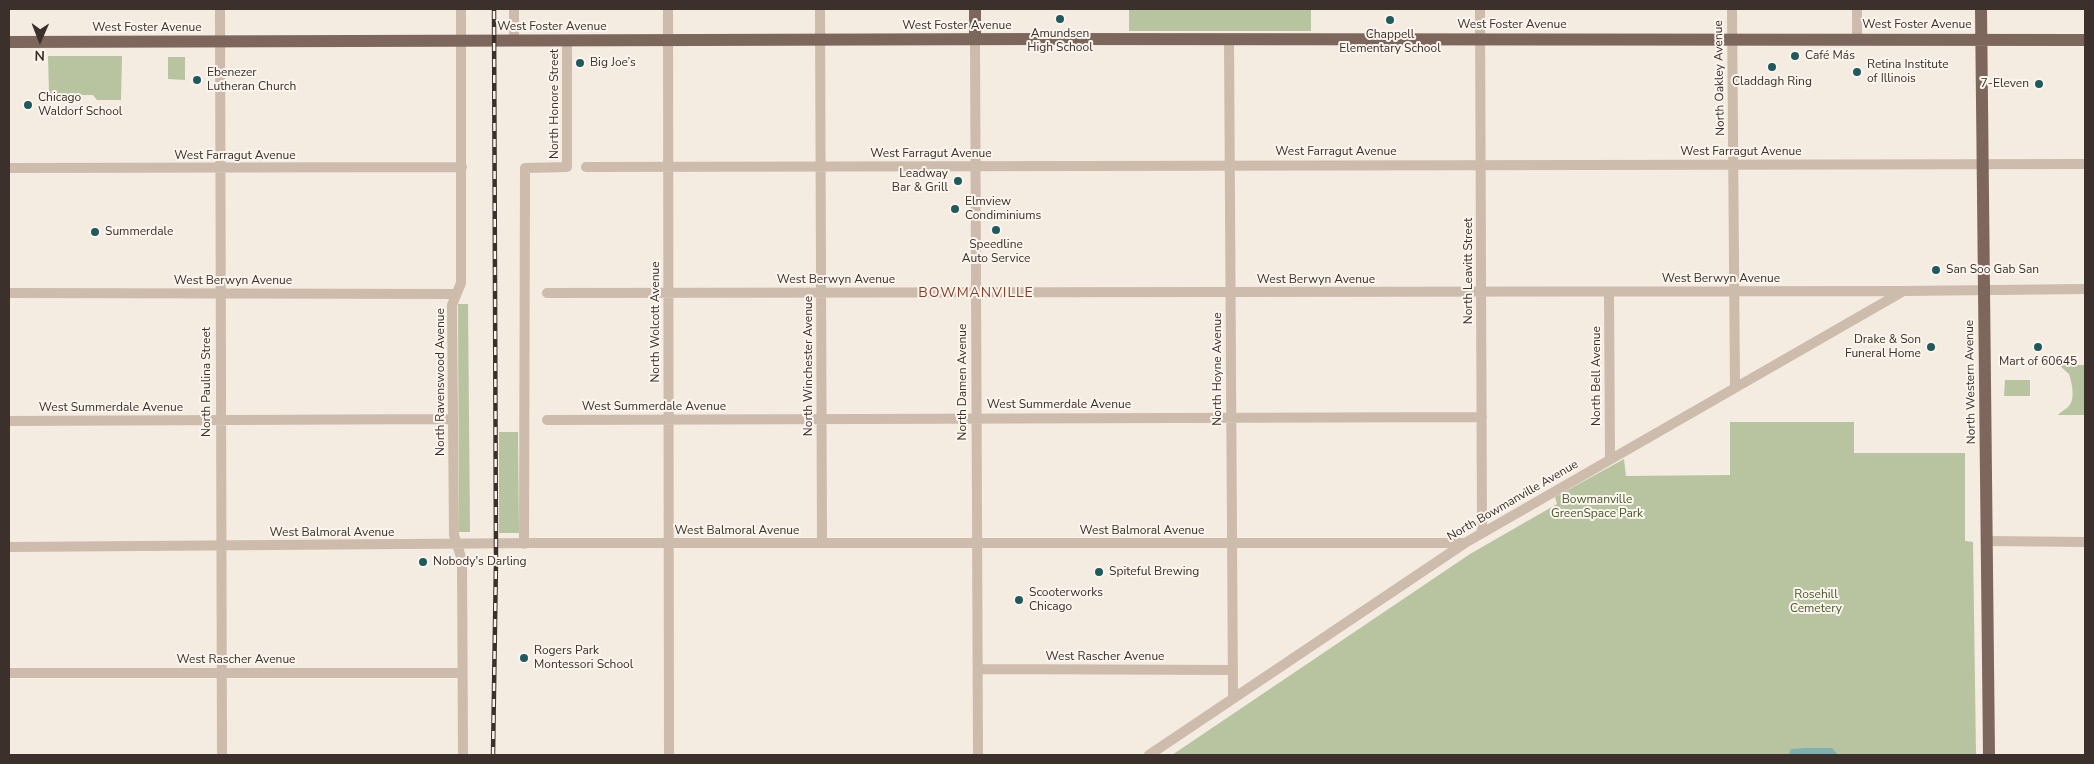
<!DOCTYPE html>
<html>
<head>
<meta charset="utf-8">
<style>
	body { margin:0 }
	#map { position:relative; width:2094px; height:764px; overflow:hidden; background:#f4ebe1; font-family:"Nunito Sans",sans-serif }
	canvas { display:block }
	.frame { position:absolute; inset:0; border:10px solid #3b302b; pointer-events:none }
	.north { position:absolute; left:15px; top:15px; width:50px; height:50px; -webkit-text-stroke:4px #fbf5ee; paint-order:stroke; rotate:181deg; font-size:14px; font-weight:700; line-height:20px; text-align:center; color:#3b302b }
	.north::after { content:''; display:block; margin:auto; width:18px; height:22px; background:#3b302b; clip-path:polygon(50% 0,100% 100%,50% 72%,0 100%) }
</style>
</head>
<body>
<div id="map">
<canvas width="2094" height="764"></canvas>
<div class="frame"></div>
<div class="north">N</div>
</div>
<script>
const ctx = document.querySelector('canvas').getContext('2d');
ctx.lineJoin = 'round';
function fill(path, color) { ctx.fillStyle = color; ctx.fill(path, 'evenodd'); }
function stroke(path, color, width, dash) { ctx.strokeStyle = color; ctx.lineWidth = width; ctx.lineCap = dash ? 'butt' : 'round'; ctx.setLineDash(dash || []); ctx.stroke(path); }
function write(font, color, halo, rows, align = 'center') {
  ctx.font = font + ' "Nunito Sans",sans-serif'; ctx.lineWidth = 4; ctx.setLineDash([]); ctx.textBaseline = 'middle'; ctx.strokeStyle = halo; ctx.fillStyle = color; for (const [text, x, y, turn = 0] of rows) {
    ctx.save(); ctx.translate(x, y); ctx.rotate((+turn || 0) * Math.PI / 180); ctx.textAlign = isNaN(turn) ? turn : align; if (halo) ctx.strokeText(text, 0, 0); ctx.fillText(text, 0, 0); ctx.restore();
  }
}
const green = new Path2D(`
	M 1129,9 L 1311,9 L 1311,31 L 1129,31 Z
	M 48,56 L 122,56 L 121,100 L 97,100 L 93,95 L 49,95 Z
	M 168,57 L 185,57 L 185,80 L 168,79 Z
	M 458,304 L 468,304 L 470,532 L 459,532 Z
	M 2061,365 L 2085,365 L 2085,415 L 2058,415 C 2060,412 2065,410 2068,407 C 2076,400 2072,383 2069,374 L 2061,367 Z
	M 2005,380 L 2030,380 L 2030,396 L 2004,396 Z
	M 1730,422 L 1854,422 L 1854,453 L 1965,453 L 1965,541 L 1973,542 L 1976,755 L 1172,755 L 1470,554 L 1557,504 L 1555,497 L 1624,459 L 1626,476 L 1730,475 Z
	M 499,432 L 518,432 L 519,533 L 499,533 Z`);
const water = new Path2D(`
	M 1805,748 L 1832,748 L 1838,755 L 1789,755 L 1791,749 Z`);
const minor = new Path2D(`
	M 220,9 L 222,755
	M 461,9 L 461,283 L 452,305 L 454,535 L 462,560 L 463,755
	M 514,9 L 514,40
	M 668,9 L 669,755
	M 820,9 L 822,543
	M 1480,9 L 1482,533
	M 1732,9 L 1735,388
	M 1857,9 L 1857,39
	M 975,39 L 978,755
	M 1229,39 L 1233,699
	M 586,167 L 2085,164
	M 9,168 L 462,167
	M 1609,292 L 1610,459
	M 9,293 L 456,294
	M 547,293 L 1903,291 L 2085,289
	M 547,420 L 1482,417
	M 9,421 L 453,419
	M 1987,541 L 2085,542
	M 524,544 L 525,168 L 567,167 L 567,40
	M 9,547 L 536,543 L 1465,543
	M 978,669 L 1233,670
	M 9,673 L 462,673
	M 1149,755 L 1465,543 L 1902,292`);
const major = new Path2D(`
	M 1981,9 L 1989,755
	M 975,39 L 975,9
	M 9,42 L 1041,39 L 2085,40`);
const rail = new Path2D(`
	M 493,755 L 496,560 L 494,9`);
const markers = [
	[1060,19,5,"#1f5a5e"],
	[1390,20,5,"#1f5a5e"],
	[1795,56,5,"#1f5a5e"],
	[580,63,5,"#1f5a5e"],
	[1772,67,5,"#1f5a5e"],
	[1857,72,5,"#1f5a5e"],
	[197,80,5,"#1f5a5e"],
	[2039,84,5,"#1f5a5e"],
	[28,105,5,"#1f5a5e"],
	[958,181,5,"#1f5a5e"],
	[955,209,5,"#1f5a5e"],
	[996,230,5,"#1f5a5e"],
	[95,232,5,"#1f5a5e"],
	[1936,270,5,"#1f5a5e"],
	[1931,347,5,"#1f5a5e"],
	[2038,347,5,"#1f5a5e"],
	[423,562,5,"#1f5a5e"],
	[1099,572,5,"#1f5a5e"],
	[1019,600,5,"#1f5a5e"],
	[524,658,5,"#1f5a5e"]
];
const streetNames = [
	["West Foster Avenue",1512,25],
	["West Foster Avenue",1917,25],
	["West Foster Avenue",957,26],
	["West Foster Avenue",552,27],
	["West Foster Avenue",147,28],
	["North Oakley Avenue",1720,78,-91],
	["North Honore Street",555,104,-90],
	["West Farragut Avenue",1336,152],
	["West Farragut Avenue",1741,152],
	["West Farragut Avenue",931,154],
	["West Farragut Avenue",235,156],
	["North Leavitt Street",1469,271,-90],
	["West Berwyn Avenue",1721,279],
	["West Berwyn Avenue",836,280],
	["West Berwyn Avenue",1316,280],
	["West Berwyn Avenue",233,281],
	["North Wolcott Avenue",656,322,-90],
	["North Winchester Avenue",809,366,-90],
	["North Hoyne Avenue",1218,369,-90],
	["North Bell Avenue",1597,376,-90],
	["North Paulina Street",207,382,-90],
	["North Ravenswood Avenue",441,382,-90],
	["North Damen Avenue",963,382,-90],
	["North Western Avenue",1971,382,-91],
	["West Summerdale Avenue",1059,405],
	["West Summerdale Avenue",654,407],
	["West Summerdale Avenue",111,408],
	["North Bowmanville Avenue",1513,501,-30],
	["West Balmoral Avenue",737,531],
	["West Balmoral Avenue",1142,531],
	["West Balmoral Avenue",332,533],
	["West Rascher Avenue",1105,657],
	["West Rascher Avenue",236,660]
];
const poiNames = [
	["Amundsen",1060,34,"center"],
	["High School",1060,48,"center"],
	["Chappell",1390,35,"center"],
	["Elementary School",1390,49,"center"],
	["Café Más",1805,56],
	["Big Joe’s",590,63],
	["Retina Institute",1867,65],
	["of Illinois",1867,79],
	["Ebenezer",207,73],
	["Lutheran Church",207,87],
	["Claddagh Ring",1772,82,"center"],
	["7-Eleven",2029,84,"right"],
	["Chicago",38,98],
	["Waldorf School",38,112],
	["Leadway",948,174,"right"],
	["Bar & Grill",948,188,"right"],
	["Elmview",965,202],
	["Condiminiums",965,216],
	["Summerdale",105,232],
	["Speedline",996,245,"center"],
	["Auto Service",996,259,"center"],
	["San Soo Gab San",1946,270],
	["Drake & Son",1921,340,"right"],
	["Funeral Home",1921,354,"right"],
	["Mart of 60645",2038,362,"center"],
	["Nobody's Darling",433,562],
	["Spiteful Brewing",1109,572],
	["Scooterworks",1029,593],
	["Chicago",1029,607],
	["Rogers Park",534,651],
	["Montessori School",534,665]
];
const parkNames = [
	["Bowmanville",1597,500],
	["GreenSpace Park",1597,514],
	["Rosehill",1816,595],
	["Cemetery",1816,609]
];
const neighbourhoodNames = [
	["BOWMANVILLE",976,294]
];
fill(green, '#b8c4a0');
fill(water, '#7fb0b2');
stroke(minor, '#cdbbac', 10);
stroke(major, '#7d675c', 12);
stroke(rail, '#3b302b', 4.5);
stroke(rail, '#fbf5ee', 2.5, [8]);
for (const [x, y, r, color] of markers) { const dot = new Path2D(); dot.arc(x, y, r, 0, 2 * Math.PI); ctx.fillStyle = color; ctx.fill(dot); stroke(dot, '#fbf5ee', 2); }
write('12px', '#3b302b', '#fbf5ee', streetNames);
write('12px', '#3b302b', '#fbf5ee', poiNames, 'left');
write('12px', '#4a5a2e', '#fbf5ee', parkNames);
ctx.letterSpacing = '1px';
write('14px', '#8c3b22', '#fbf5ee', neighbourhoodNames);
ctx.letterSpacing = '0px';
</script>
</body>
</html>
